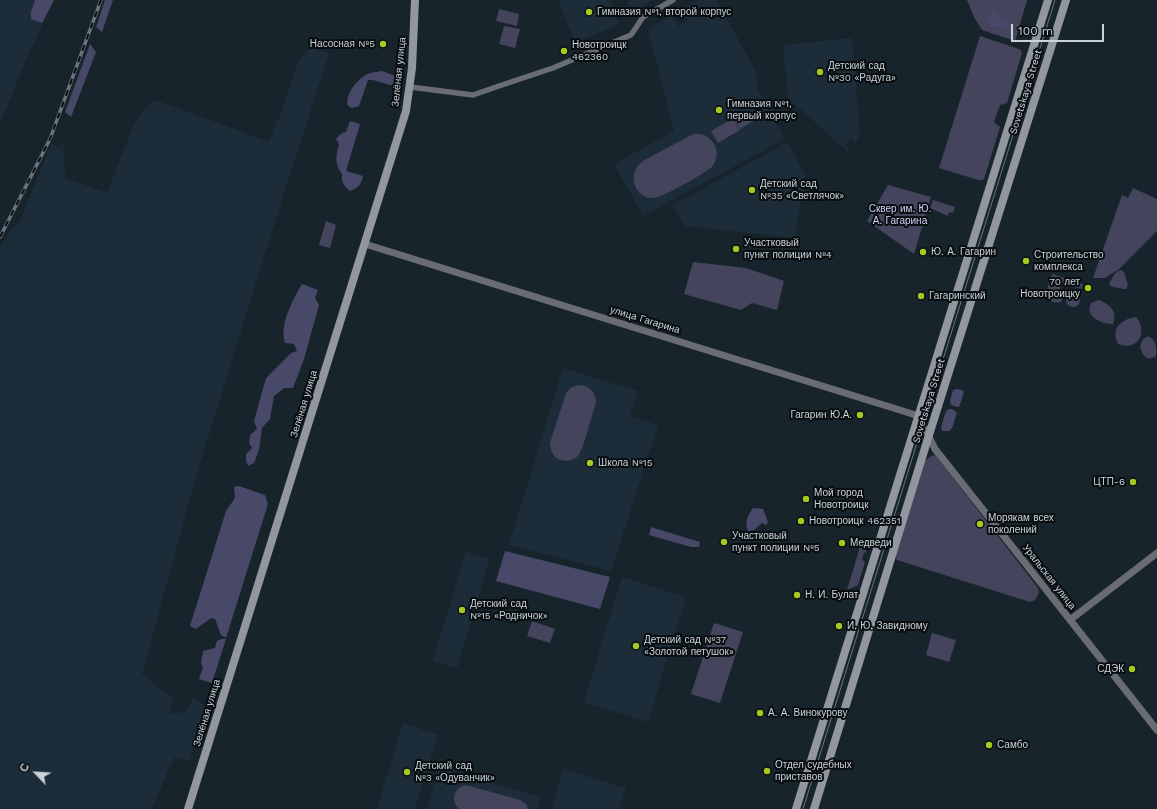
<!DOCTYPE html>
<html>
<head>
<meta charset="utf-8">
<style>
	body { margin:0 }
	#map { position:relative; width:1157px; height:809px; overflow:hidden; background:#18242c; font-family:"Work Sans",sans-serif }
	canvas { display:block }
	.north { position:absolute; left:16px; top:753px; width:40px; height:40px; -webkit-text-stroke:3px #080d10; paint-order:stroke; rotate:295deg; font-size:11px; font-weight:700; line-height:16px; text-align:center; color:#cbd3d8 }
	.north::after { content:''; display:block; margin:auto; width:14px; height:18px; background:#cbd3d8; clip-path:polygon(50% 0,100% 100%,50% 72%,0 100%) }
	.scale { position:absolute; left:1011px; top:24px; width:93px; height:18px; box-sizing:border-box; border:2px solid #cbd3d8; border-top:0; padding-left:5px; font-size:12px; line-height:14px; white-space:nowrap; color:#cbd3d8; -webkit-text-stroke:3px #080d10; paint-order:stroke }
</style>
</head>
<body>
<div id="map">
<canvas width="1157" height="809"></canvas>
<div class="north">С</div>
<div class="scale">100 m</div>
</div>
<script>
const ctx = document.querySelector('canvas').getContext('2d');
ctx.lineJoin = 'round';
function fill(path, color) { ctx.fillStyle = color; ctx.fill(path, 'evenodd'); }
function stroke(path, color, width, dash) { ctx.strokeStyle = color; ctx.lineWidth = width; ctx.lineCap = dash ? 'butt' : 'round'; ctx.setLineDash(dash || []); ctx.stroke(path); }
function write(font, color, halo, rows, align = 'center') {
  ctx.font = font + ' "Work Sans",sans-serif'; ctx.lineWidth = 4; ctx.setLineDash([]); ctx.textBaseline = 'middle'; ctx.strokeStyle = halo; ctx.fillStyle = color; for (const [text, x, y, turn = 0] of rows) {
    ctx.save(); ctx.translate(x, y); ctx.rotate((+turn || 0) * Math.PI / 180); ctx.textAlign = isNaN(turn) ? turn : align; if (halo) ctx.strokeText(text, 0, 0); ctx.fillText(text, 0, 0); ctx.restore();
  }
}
const built = new Path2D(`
	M 0,0 L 54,0 L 26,60 L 0,124 Z
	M 558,0 L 610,0 L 619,24 L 575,43 Z
	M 627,0 L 653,0 L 642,7 L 630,11 Z
	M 699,0 L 716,0 L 756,71 L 757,88 L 785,139 L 643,216 L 614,164 L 674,131 L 648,29 L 672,15 L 679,27 L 688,21 L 682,9 Z
	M 852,38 L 860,133 L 856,143 L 851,138 L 845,145 L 850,150 L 848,152 L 788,98 L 783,45 Z
	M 311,48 L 329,53 L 261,266 L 195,480 L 142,674 L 173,699 L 169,714 L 186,712 L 193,698 L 207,706 L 189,761 L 175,757 L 169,768 L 152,809 L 0,809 L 0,247 L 14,226 L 19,224 L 51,144 L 60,148 L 63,143 L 65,178 L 107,193 L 134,124 L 143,110 L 156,100 L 269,142 L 277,119 L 279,120 L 298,61 Z
	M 788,142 L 805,175 L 795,238 L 684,226 L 673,205 Z
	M 563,368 L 638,391 L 630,416 L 658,425 L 611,571 L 509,545 Z
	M 466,552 L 490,559 L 457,668 L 433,660 Z
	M 622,577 L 686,597 L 648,722 L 584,702 Z
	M 403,723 L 438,735 L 415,809 L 377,809 Z
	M 439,768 L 540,797 L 537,809 L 427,809 Z
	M 563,769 L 626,788 L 619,809 L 552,809 Z`);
const green = new Path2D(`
	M 967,0 L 1027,0 L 1015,41 L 982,30 L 974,17 Z
	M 499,9 L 519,14 L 517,26 L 496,21 Z
	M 504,26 L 520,29 L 515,48 L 499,44 Z
	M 980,36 L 1016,48 L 1021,50 L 1022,53 L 1007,103 L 1000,105 L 994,122 L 1000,127 L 985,176 L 983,180 L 978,180 L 939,168 Z
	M 752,111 L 757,119 L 740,129 L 735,120 Z
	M 733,118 L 740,130 L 718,143 L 711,131 Z
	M 693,134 C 712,132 724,152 712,167 C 704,174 663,197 654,198 C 633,199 627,172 643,161 Z
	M 888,185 L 931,197 L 914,254 L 867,221 Z
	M 1133,188 L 1157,199 L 1157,231 L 1118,270 L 1105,278 L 1093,278 L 1122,195 L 1128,198 Z
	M 933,200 L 955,207 L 953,213 L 949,212 L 948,216 L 930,208 Z
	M 326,221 L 336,225 L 330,248 L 319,245 Z
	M 693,262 L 746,268 L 784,281 L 777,310 L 752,303 L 741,310 L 684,294 Z
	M 1121,270 L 1124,272 L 1128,285 L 1126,289 L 1123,289 L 1110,286 L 1109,283 L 1116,272 Z
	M 1052,274 L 1083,284 L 1081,289 L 1051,279 Z
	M 1050,284 L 1060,287 L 1063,297 L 1061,302 C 1053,304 1051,301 1047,295 L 1048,285 Z
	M1066 300a7 7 0 1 1 14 0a7 7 0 1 1-14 0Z
	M 1099,300 C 1110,305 1118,311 1113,324 C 1102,324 1084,317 1091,303 Z
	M 1136,317 C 1148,331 1139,352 1118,344 C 1110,328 1122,319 1136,317 Z
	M 1148,336 C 1156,340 1157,347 1156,356 C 1147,362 1143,356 1140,347 L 1143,339 Z
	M 578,385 C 589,385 596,392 596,403 C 592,413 584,449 578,456 C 573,461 564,462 558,459 C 552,455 550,449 550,443 L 566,393 L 570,388 Z
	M 934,455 L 936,456 L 1038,588 L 1039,593 L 1035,600 L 1030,602 L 897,560 L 895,556 L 925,461 L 931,456 Z
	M 860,547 L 866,550 L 866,552 L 864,553 L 862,559 L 865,562 L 858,585 L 847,590 Z
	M 532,621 L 555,629 L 550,643 L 527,636 Z
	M 714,623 L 743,632 L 720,703 L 691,694 Z
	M 932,633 L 956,640 L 949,662 L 926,655 Z
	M 466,785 L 520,800 L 526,804 L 528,809 L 459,809 C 450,800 454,788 466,785 Z`);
const forest = new Path2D(`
	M 35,0 L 54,0 L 42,23 L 31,19 L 31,12 Z
	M 105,0 L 113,0 L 102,32 L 96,27 Z
	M 993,11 L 996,12 L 1002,19 L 1011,23 L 1010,29 L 1006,31 L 997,26 L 990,26 L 988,22 L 988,15 Z
	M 90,44 L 96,52 L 71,117 L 65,112 Z
	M 382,71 L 398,77 L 397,87 L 373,80 L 368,80 L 359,106 L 352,108 L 348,106 C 344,96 357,79 366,75 C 371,72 377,72 382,71 Z
	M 350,121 L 360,124 L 346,171 L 363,176 C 361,185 358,188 350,191 C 344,186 341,182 342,174 C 334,162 336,157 339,144 L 336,139 L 342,133 L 346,132 Z
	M 302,284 L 318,290 L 315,298 L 319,305 L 304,359 L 293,388 L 284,388 L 274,396 L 270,419 L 262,428 L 259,450 L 254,463 L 248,466 L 246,460 L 246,454 L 252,448 L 249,443 L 250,435 L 257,429 L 254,421 L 266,378 L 291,353 L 297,351 L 294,344 L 285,343 C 279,325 293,299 302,284 Z
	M 957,389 L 962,390 L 964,392 L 959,407 L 957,407 L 951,405 L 950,401 L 953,390 Z
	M 949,409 L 952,409 L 957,413 L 952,428 L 949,431 L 942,431 L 941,427 L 946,411 Z
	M 239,486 L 265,495 L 268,504 L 226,638 L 221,635 L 215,619 L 211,618 L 196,629 L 190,626 L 226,511 L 235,498 L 234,487 Z
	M 753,508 L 763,509 L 768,522 L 766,525 L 762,523 L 754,530 L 748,531 C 744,522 748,515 753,508 Z
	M 651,527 L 700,542 L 699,547 L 691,547 L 649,535 Z
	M 505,551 L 610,577 L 600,609 L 496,581 Z
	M 222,639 L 226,639 L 212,683 L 199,679 L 203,667 L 201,663 L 203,651 L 215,648 L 217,641 Z`);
const minor = new Path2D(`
	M 410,87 L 473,95 L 502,85 L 553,68 L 631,35 L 643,17 L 673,0`);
const tertiary = new Path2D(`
	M 365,244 L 919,416 L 935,449 L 1157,730
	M 1070,620 L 1157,553`);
const secondary = new Path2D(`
	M 188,809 L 406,111 L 412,68 L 415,0
	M 796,809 L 1048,0
	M 814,809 L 929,435 L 1066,0`);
const tram = new Path2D(`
	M 803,809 L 1055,0`);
const rail = new Path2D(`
	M 0,237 L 50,139 L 101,0`);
const markers = [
	[589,12,4,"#a6c821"],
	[383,44,4,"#a6c821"],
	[564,51,4,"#a6c821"],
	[820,72,4,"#a6c821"],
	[719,110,4,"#a6c821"],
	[752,190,4,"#a6c821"],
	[736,249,4,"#a6c821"],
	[923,252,4,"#a6c821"],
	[1026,261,4,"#a6c821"],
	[1088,288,4,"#a6c821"],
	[921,296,4,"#a6c821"],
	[860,415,4,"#a6c821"],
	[590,463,4,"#a6c821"],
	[1133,482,4,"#a6c821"],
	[806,499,4,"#a6c821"],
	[801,521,4,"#a6c821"],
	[980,524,4,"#a6c821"],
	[724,542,4,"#a6c821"],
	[842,543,4,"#a6c821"],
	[797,595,4,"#a6c821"],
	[462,610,4,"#a6c821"],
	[839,626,4,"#a6c821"],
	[636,646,4,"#a6c821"],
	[1132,669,4,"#a6c821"],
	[760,713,4,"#a6c821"],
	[989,745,4,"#a6c821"],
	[767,771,4,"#a6c821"],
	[407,772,4,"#a6c821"]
];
const poiNames = [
	["Гимназия №1, второй корпус",597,12],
	["Насосная №5",375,44,"right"],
	["Новотроицк",572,45],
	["462360",572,57],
	["Детский сад",828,66],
	["№30 «Радуга»",828,78],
	["Гимназия №1,",727,104],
	["первый корпус",727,116],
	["Детский сад",760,184],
	["№35 «Светлячок»",760,196],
	["Участковый",744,243],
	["пункт полиции №4",744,255],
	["Ю. А. Гагарин",931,252],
	["Строительство",1034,255],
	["комплекса",1034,267],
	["70 лет",1080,282,"right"],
	["Новотроицку",1080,294,"right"],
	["Гагаринский",929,296],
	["Гагарин Ю.А.",852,415,"right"],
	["Школа №15",598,463],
	["ЦТП-6",1125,482,"right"],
	["Мой город",814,493],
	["Новотроицк",814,505],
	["Морякам всех",988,518],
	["поколений",988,530],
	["Новотроицк 462351",809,521],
	["Участковый",732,536],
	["пункт полиции №5",732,548],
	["Медведи",850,543],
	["Н. И. Булат",805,595],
	["Детский сад",470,604],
	["№15 «Родничок»",470,616],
	["И. Ю. Завидному",847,626],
	["Детский сад №37",644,640],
	["«Золотой петушок»",644,652],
	["СДЭК",1124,669,"right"],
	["А. А. Винокурову",768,713],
	["Самбо",997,745],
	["Отдел судебных",775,765],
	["приставов",775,777],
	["Детский сад",415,766],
	["№3 «Одуванчик»",415,778]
];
const streetNames = [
	["Зелёная улица",399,72,-84],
	["Sovetskaya Street",1026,92,-73],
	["улица Гагарина",645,320,17],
	["Sovetskaya Street",929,401,-73],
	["Зелёная улица",304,404,-73],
	["Уральская улица",1049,577,52],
	["Зелёная улица",207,713,-73]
];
const parkNames = [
	["Сквер им. Ю.",900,209],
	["А. Гагарина",900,221]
];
fill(built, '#1c2d39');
fill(green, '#44445c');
fill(forest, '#484868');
stroke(minor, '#696c72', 5.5);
stroke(tertiary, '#696c72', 7);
stroke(secondary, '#91969f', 8);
stroke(tram, '#6a747b', 1);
stroke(rail, '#6a747b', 3.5);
stroke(rail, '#080d10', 2, [6]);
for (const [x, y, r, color] of markers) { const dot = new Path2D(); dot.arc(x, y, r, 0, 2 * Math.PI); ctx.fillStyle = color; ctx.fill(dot); stroke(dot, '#080d10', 1.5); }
write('10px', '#cbd3d8', '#080d10', poiNames, 'left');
write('10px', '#cbd3d8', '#080d10', streetNames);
write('10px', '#d0d1f5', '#080d10', parkNames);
</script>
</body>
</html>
